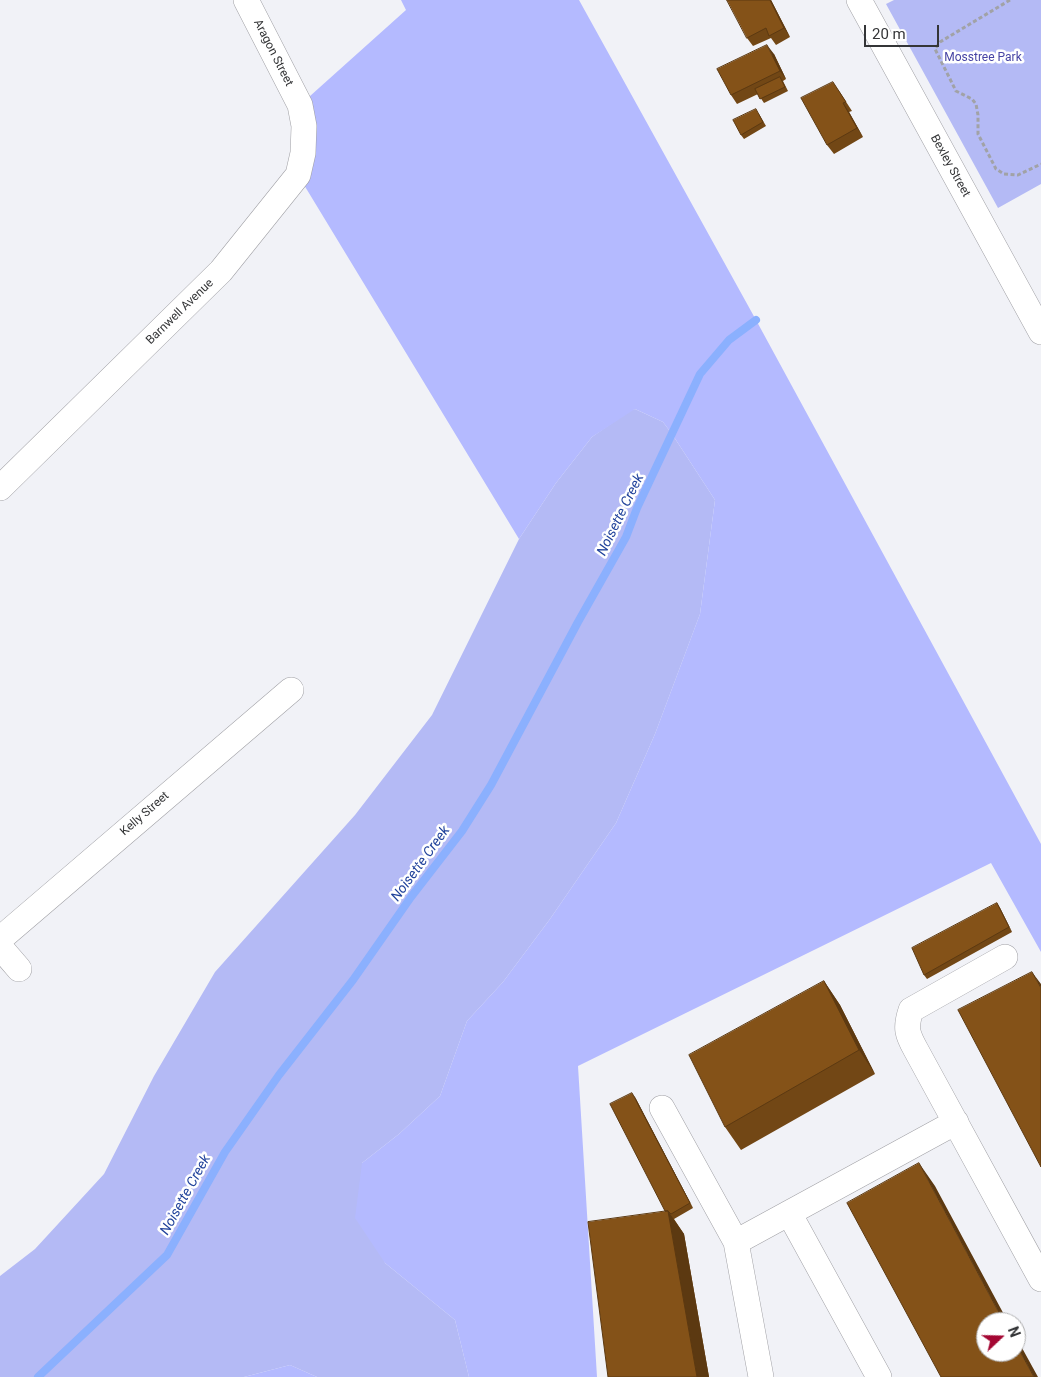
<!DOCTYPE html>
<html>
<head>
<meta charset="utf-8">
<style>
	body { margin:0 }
	#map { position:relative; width:1041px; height:1377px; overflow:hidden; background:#f1f2f7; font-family:Roboto,sans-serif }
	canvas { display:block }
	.north { position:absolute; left:976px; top:1312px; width:50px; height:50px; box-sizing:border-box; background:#fff; border:1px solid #aeaeaf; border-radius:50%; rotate:69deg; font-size:14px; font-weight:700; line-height:20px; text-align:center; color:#343537 }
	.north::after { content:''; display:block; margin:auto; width:18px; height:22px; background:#a40733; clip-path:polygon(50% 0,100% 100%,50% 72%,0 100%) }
	.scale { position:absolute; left:864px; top:25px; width:75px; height:22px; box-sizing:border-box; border:2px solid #343537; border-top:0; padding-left:6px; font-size:15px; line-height:18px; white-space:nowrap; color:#343537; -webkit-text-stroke:4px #fff; paint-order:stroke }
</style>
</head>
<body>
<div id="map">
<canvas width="1041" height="1377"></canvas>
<div class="north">N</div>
<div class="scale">20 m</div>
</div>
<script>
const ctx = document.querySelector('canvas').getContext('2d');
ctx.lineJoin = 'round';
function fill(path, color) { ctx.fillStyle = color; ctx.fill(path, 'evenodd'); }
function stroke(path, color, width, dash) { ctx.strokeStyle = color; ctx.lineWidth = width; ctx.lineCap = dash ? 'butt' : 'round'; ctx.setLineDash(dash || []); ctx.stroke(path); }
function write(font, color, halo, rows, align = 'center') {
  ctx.font = font + ' Roboto,sans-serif'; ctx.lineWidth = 5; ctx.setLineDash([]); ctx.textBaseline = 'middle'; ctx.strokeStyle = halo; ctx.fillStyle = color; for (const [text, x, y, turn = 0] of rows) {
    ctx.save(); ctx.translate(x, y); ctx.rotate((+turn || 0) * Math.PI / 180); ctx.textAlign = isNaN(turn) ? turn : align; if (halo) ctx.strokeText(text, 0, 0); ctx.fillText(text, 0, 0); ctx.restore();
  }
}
const green = new Path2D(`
	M 894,0 L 1041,0 L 1041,184 L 998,208 L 886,4 Z
	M 635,409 L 663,422 L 672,434 L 715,500 L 700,614 L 655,734 L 616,823 L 550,919 L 503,982 L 467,1021 L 440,1096 L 399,1134 L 362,1163 L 385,1263 L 455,1320 L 469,1377 L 317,1377 L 290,1365 L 244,1377 L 0,1377 L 0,1276 L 35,1249 L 104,1174 L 154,1076 L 215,972 L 355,815 L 432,715 L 519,539 L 556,483 L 592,437 L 629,411 Z`);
const forest = new Path2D(`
	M 401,0 L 579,0 L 756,320 L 1041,844 L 1041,952 L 991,863 L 578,1066 L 597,1377 L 469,1377 L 455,1320 L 385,1263 L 355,1218 L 362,1163 L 399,1134 L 440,1096 L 467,1021 L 503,982 L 550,919 L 616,823 L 655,734 L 700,614 L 715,500 L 672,434 L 663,422 L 635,409 L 592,437 L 556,483 L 519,539 L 298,175 L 300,105 L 406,10 Z
	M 290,1365 L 317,1377 L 244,1377 Z`);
const stream = new Path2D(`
	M 38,1377 L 167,1255 L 225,1152 L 279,1075 L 353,980 L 411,897 L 462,831 L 491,785 L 578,622 L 626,537 L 637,508 L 700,374 L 729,340 L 756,320`);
const path = new Path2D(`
	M 1010,0 L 940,42 L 935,49 L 956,91 L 972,99 L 976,104 L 978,115 L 978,134 L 996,169 L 1004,174 L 1018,175 L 1041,164`);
const minor = new Path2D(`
	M 859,0 L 1041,332
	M 0,488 L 221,271 L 298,175 L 303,153 L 304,126 L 300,105 L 246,0
	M 0,939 L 291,690
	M 0,947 L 19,969
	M 1005,957 L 911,1010 C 905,1028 907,1034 916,1050 L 1041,1279
	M 662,1108 L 736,1242 L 956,1122
	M 789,1213 L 879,1377
	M 736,1242 L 761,1377`);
const wall = new Path2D(`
	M 771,0 L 790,37 L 776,45 L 771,38 L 753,46 L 747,38 Z
	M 774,54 L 786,79 L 783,81 L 788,91 L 764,103 L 758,94 L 737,104 L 731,95 Z
	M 839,91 L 852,111 L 849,112 L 863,137 L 834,154 L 827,145 Z
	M 759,114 L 766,126 L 744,139 L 741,135 Z
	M 997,903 L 1000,908 L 1012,932 L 927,979 L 924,975 Z
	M 824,981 L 840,1005 L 875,1074 L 741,1150 L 725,1127 Z
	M 635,1097 L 693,1208 L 674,1219 L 684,1234 L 709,1377 L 608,1377 L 665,1211 Z`);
const shadedWall = new Path2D(`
	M 770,0 L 771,0 L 790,37 L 784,28 Z
	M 767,45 L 774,54 L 786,79 L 780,71 Z
	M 843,103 L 849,112 L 863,137 L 857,128 Z
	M 997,903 L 1000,908 L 1012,932 L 1009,927 Z
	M 1032,972 L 1041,984 L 1041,988 Z
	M 824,981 L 840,1005 L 875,1074 L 859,1050 Z
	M 632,1093 L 635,1097 L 693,1208 L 690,1203 Z
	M 919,1163 L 935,1186 L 1008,1322 L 1004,1322 Z
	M 668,1211 L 684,1234 L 709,1377 L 697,1377 Z
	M 1016,1337 L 1038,1377 L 1034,1377 L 1016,1344 Z`);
const building = new Path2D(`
	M 727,0 L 770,0 L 784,28 L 769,36 L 766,28 L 747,38 Z
	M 767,45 L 780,71 L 731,95 L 717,69 Z
	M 780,77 L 785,87 L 760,99 L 755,89 Z
	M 833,82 L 846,102 L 843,103 L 857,128 L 827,145 L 801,98 Z
	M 756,109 L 763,122 L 741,135 L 733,120 Z
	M 997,903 L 1009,927 L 924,975 L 912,948 Z
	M 1032,972 L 1041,988 L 1041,1167 L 958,1010 Z
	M 824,981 L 859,1050 L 725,1127 L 689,1055 Z
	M 632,1093 L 690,1203 L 671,1214 L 668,1211 L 665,1211 L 610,1104 Z
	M 919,1163 L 1004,1322 L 986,1322 L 986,1352 L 1016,1352 L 1016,1344 L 1034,1377 L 941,1377 L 847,1203 Z
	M 668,1211 L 697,1377 L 608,1377 L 588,1222 Z`);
const streetNames = [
	["Aragon Street",273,53,63],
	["Bexley Street",950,166,61],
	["Barnwell Avenue",180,312,-44],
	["Kelly Street",145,814,-41]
];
const parkNames = [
	["Mosstree Park",983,58]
];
const waterNames = [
	["Noisette Creek",621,515,-64],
	["Noisette Creek",421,864,-54],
	["Noisette Creek",186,1195,-61]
];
fill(green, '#b4baf5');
fill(forest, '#b4baff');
stroke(stream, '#8bb0fe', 8);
stroke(minor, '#a0a0a5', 26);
stroke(path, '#a1a2a6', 3, [4, 2.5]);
stroke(minor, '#fff', 25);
fill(wall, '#724715');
fill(shadedWall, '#5c3911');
fill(building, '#845218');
stroke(building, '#5c3911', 1);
write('12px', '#343537', '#fff', streetNames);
write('12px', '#4744a4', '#fff', parkNames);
write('italic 14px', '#20429b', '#fff', waterNames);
</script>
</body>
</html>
